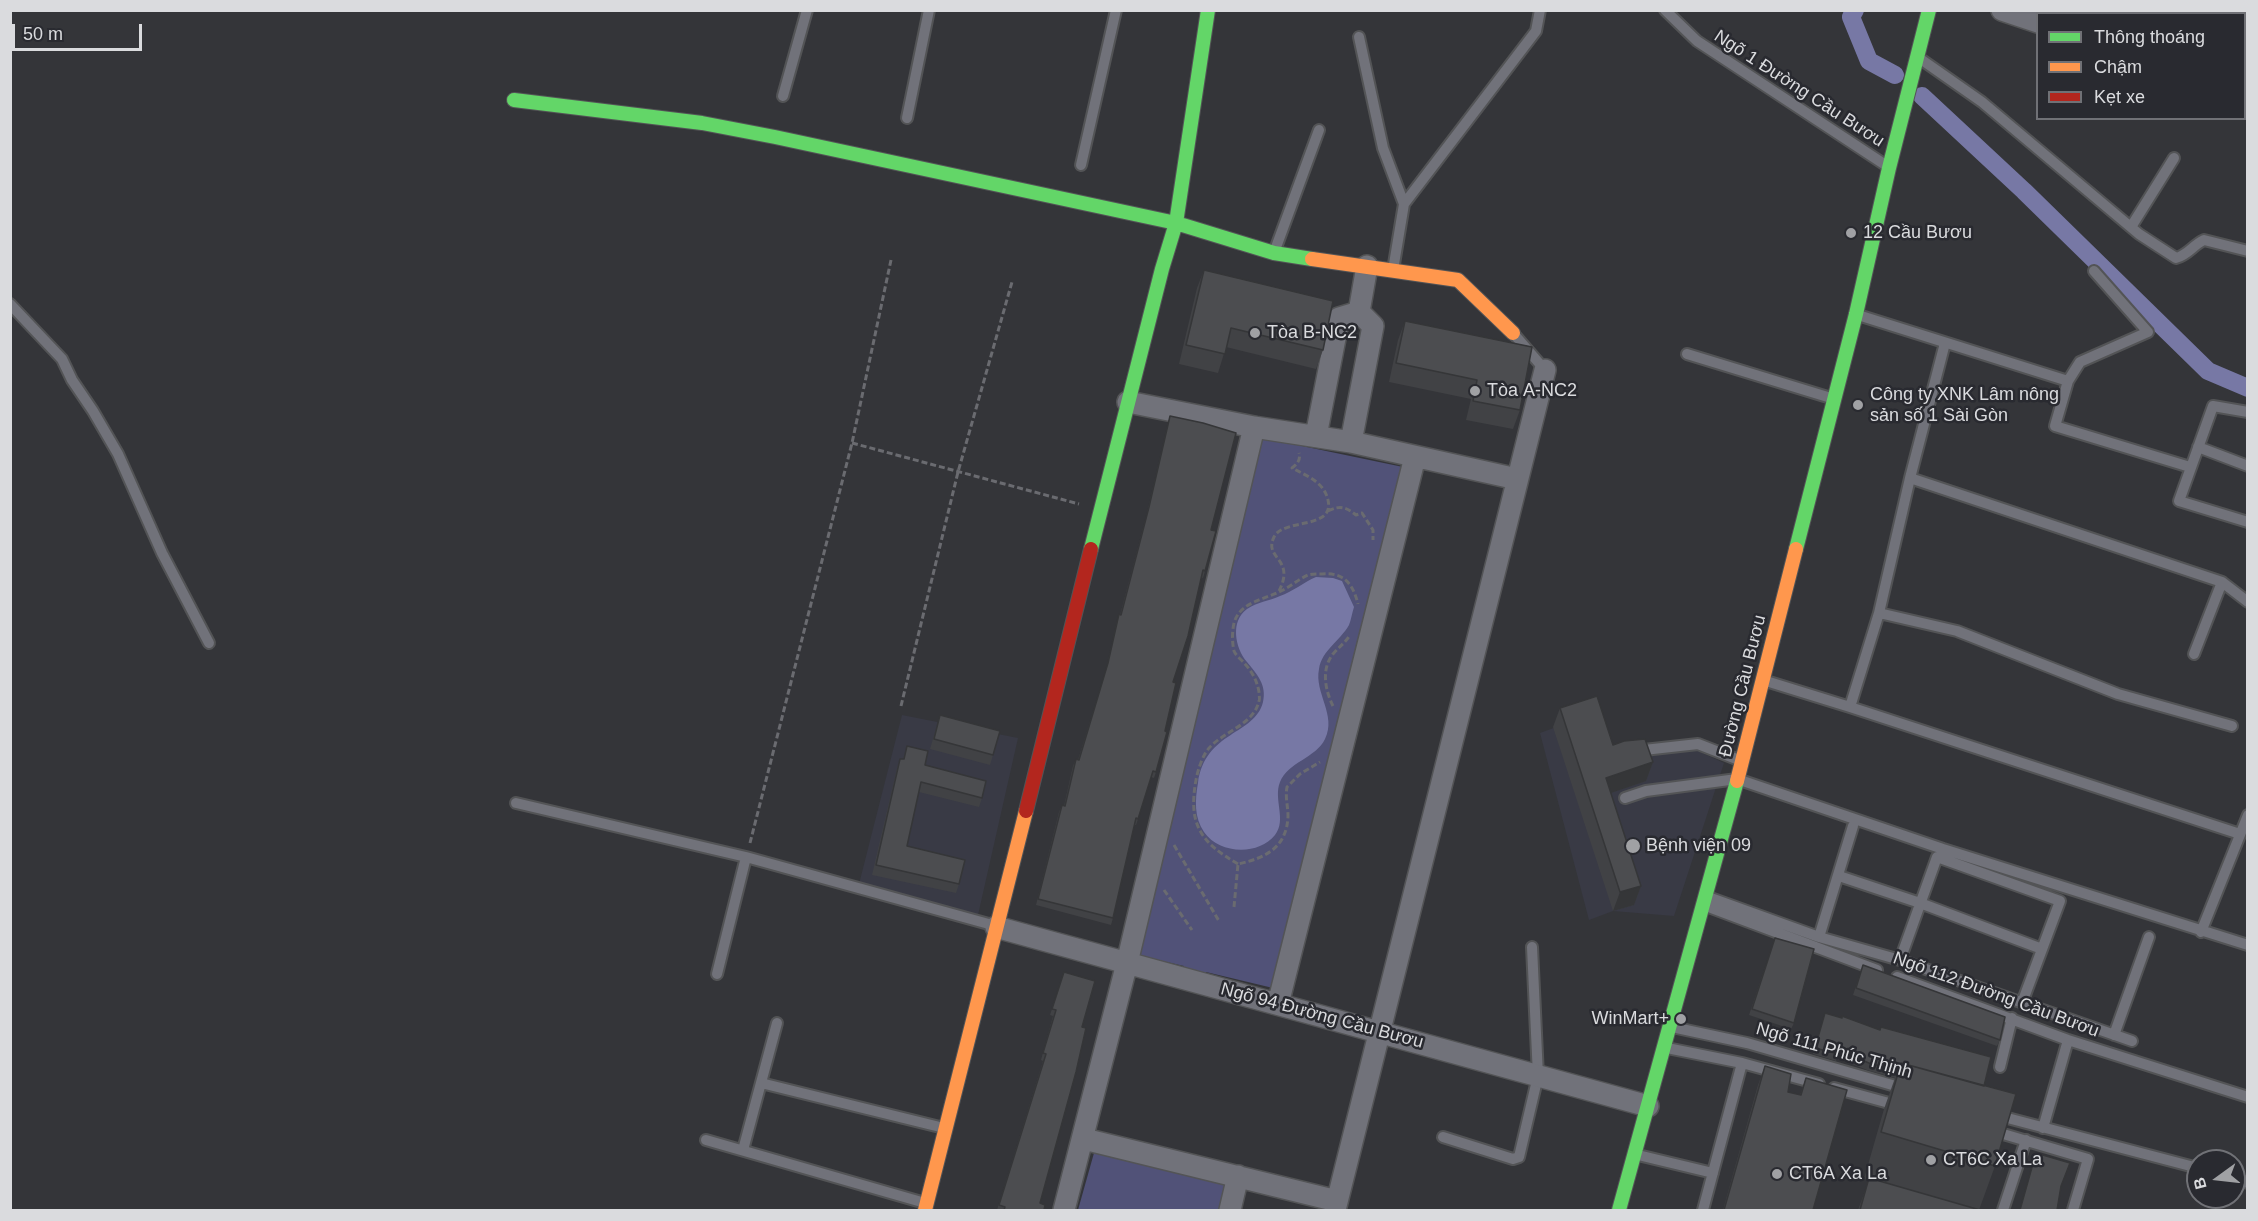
<!DOCTYPE html>
<html>
<head>
<meta charset="utf-8">
<style>
	body { margin:0 }
	#map { position:relative; width:2258px; height:1221px; overflow:hidden; background:#343539; font-family:Helvetica,sans-serif }
	canvas { display:block }
	.frame { position:absolute; inset:0; border:12px solid #dadbde; pointer-events:none }
	.legend { position:absolute; left:2036px; top:12px; width:210px; height:108px; box-sizing:border-box; background:#292a30; border:2px solid #707176; margin:0; padding:8px 10px; list-style:none; font-size:18px; color:#dadbde }
	.legend li { display:flex; align-items:center; gap:12px; height:30px }
	.legend b { width:30px; border:2px solid #707176 }
	.north { position:absolute; left:2186px; top:1149px; width:60px; height:60px; box-sizing:border-box; background:#292a30; border:2px solid #707176; border-radius:50%; rotate:255deg; font-size:16px; font-weight:700; line-height:24px; text-align:center; color:#dadbde }
	.north::after { content:''; display:block; margin:auto; width:21px; height:27px; background:#a0a1a4; clip-path:polygon(50% 0,100% 100%,50% 72%,0 100%) }
	.scale { position:absolute; left:12px; top:24px; width:130px; height:27px; box-sizing:border-box; border:3px solid #dadbde; border-top:0; padding-left:8px; font-size:18px; line-height:21px; white-space:nowrap; color:#dadbde; -webkit-text-stroke:4px #292a30; paint-order:stroke }
</style>
</head>
<body>
<div id="map">
<canvas width="2258" height="1221"></canvas>
<div class="frame"></div>
<ul class="legend">
<li><b style="height:8px;background:#63d668"></b>Thông thoáng</li>
<li><b style="height:8px;background:#ff974d"></b>Chậm</li>
<li><b style="height:8px;background:#b3261e"></b>Kẹt xe</li>
</ul>
<div class="north">B</div>
<div class="scale">50 m</div>
</div>
<script>
const ctx = document.querySelector('canvas').getContext('2d');
ctx.lineJoin = 'round';
function fill(path, color) { ctx.fillStyle = color; ctx.fill(path, 'evenodd'); }
function stroke(path, color, width, dash) { ctx.strokeStyle = color; ctx.lineWidth = width; ctx.lineCap = dash ? 'butt' : 'round'; ctx.setLineDash(dash || []); ctx.stroke(path); }
function write(font, color, halo, rows, align = 'center') {
  ctx.font = font + ' Helvetica,sans-serif'; ctx.lineWidth = 5; ctx.setLineDash([]); ctx.textBaseline = 'middle'; ctx.strokeStyle = halo; ctx.fillStyle = color; for (const [text, x, y, turn = 0] of rows) {
    ctx.save(); ctx.translate(x, y); ctx.rotate((+turn || 0) * Math.PI / 180); ctx.textAlign = isNaN(turn) ? turn : align; if (halo) ctx.strokeText(text, 0, 0); ctx.fillText(text, 0, 0); ctx.restore();
  }
}
const built = new Path2D(`
	M 1597,712 L 1612,755 L 1696,750 L 1724,763 L 1674,916 L 1613,911 L 1589,920 L 1540,733 Z
	M 902,715 L 1018,738 L 978,915 L 859,884 Z`);
const green = new Path2D(`
	M 1259,437 L 1403,467 L 1273,988 L 1206,972 L 1203,979 L 1183,973 L 1184,966 L 1136,955 Z
	M 1094,1153 L 1227,1185 L 1220,1210 L 1078,1210 Z`);
const water = new Path2D(`
	M 1316,577 L 1333,578 L 1342,581 L 1354,607 C 1352,613 1351,620 1349,625 C 1340,641 1322,650 1319,669 C 1314,693 1337,715 1325,739 C 1316,758 1288,762 1280,782 C 1273,799 1287,820 1275,835 C 1258,856 1219,854 1204,832 C 1194,817 1195,800 1198,783 C 1205,731 1255,735 1263,702 C 1267,685 1257,674 1247,662 C 1235,648 1230,621 1247,609 C 1257,602 1269,601 1280,596 C 1292,592 1304,582 1316,577 Z`);
const canal = new Path2D(`
	M 1855,10 L 1851,17 L 1869,61 L 1895,75
	M 1922,96 L 2024,191 L 2208,371 L 2248,388`);
const path = new Path2D(`
	M 852,443 L 1079,504
	M 1328,511 C 1340,505 1346,507 1356,515 L 1362,513 L 1373,530 L 1373,540
	M 1279,591 C 1296,558 1263,559 1274,537 C 1283,518 1335,530 1328,500 C 1324,482 1307,476 1292,468 C 1297,464 1301,460 1299,453
	M 901,706 L 958,472 L 1012,282
	M 1333,706 C 1325,690 1321,669 1333,654 C 1339,647 1345,643 1350,635
	M 750,843 L 852,443 L 891,260
	M 1174,845 L 1219,921
	M 1238,864 C 1200,842 1188,824 1196,780 C 1198,769 1203,754 1210,747 C 1225,731 1254,724 1259,701 C 1260,700 1259,694 1259,692 C 1257,681 1253,673 1245,664 C 1242,660 1236,656 1234,651 C 1232,642 1232,632 1234,623 C 1240,602 1263,600 1281,591 C 1290,587 1299,579 1308,575 C 1312,574 1317,574 1322,574 C 1344,572 1353,584 1358,604
	M 1164,890 L 1192,930
	M 1234,907 L 1238,864 C 1266,858 1287,847 1288,816 C 1288,806 1285,797 1287,787 L 1300,774 L 1320,762`);
const lane = new Path2D(`
	M 1665,10 L 1697,41 L 1887,166
	M 2131,14 L 2132,10
	M 1359,37 L 1383,148 L 1404,204 L 1393,270
	M 1922,60 L 1982,102 L 2139,234 L 2176,258 C 2188,255 2193,245 2204,240 L 2248,251
	M 783,96 L 807,10
	M 907,118 L 929,10
	M 1081,165 L 1116,10
	M 1404,204 L 1536,31 L 1540,10
	M 2131,227 L 2174,158
	M 1275,250 L 1319,130
	M 10,304 L 62,359 L 72,380 L 93,411 L 118,454 L 162,553 L 209,643
	M 1858,315 L 2068,381 L 2055,426 L 2190,467
	M 1513,333 L 1545,370
	M 1945,343 L 1910,478 L 2222,582 L 2194,654
	M 1687,354 L 1831,398
	M 2068,381 L 2080,362 L 2148,332 L 2094,271
	M 2248,412 L 2213,406 L 2179,501 L 2248,522
	M 2198,447 L 2248,466
	M 2222,582 L 2248,602
	M 1879,613 L 1910,478
	M 1766,681 L 1850,707 L 2240,834
	M 1850,707 L 1879,613 L 1957,631 L 2118,694 L 2232,726
	M 1635,751 L 1698,744 L 1739,760
	M 1625,798 L 1646,791 L 1737,779 L 1943,849 L 2248,945
	M 516,803 L 746,857 L 996,926
	M 1839,876 L 1920,903 L 2042,949
	M 1708,897 L 1819,937 L 1900,960 L 2132,1041
	M 1706,906 L 1877,970
	M 2201,932 L 2248,815
	M 1819,937 L 1853,826
	M 1900,960 L 1937,857 L 2060,901 L 2022,1003
	M 717,974 L 746,857
	M 1897,977 L 2068,1040 L 2248,1097
	M 1672,1027 L 1747,1043 L 1906,1089
	M 2114,1035 L 2149,937
	M 1667,1048 L 1742,1063 L 1703,1210
	M 1742,1063 L 1819,1084
	M 2000,1067 L 2012,1018
	M 761,1083 L 944,1128
	M 1834,1088 L 1900,1106
	M 1996,1115 L 2198,1168
	M 2043,1128 L 2068,1040
	M 1993,1131 L 2088,1159 L 2073,1210
	M 1443,1137 L 1513,1159 L 1519,1157 L 1538,1076 L 1532,947
	M 706,1140 L 925,1203
	M 743,1150 L 777,1023
	M 1638,1155 L 1713,1173
	M 2234,1179 L 2248,1183
	M 2003,1210 L 2026,1140`);
const street = new Path2D(`
	M 2002,10 L 2038,22
	M 2244,85 L 2248,86
	M 1359,312 L 1367,266
	M 1128,402 L 1254,427 L 1351,442 L 1517,479
	M 1316,436 L 1339,318 L 1359,312 L 1373,326 L 1351,442
	M 996,927 L 1648,1106
	M 1278,1004 L 1415,457
	M 1084,1139 L 1337,1201
	M 1064,1210 L 1127,963 L 1254,427
	M 1230,1210 L 1238,1176
	M 1335,1210 L 1545,370`);
const fast = new Path2D(`
	M 514,100 L 702,123 L 775,137 L 1176,223 L 1274,253 L 1312,259
	M 1091,549 L 1162,269 L 1176,223 L 1208,10
	M 1796,549 L 1856,314 L 1889,168 L 1929,10
	M 1619,1210 L 1737,781`);
const slow = new Path2D(`
	M 1312,259 L 1458,280 L 1513,333
	M 1737,781 L 1796,549
	M 925,1210 L 1026,811`);
const jam = new Path2D(`
	M 1026,811 L 1091,549`);
const wall = new Path2D(`
	M 2176,10 L 2247,10 L 2247,32 L 2244,40 L 2244,14 L 2175,14 Z
	M 1204,270 L 1323,350 L 1316,369 L 1226,347 L 1218,373 L 1179,364 L 1197,288 Z
	M 1405,321 L 1520,410 L 1513,429 L 1466,420 L 1471,399 L 1389,382 L 1398,340 Z
	M 1170,416 L 1211,530 L 1205,571 L 1203,578 L 1201,577 L 1173,682 L 1156,772 L 1154,778 L 1151,777 L 1138,819 L 1136,825 L 1134,825 L 1113,918 L 1111,925 L 1036,905 L 1059,812 L 1062,805 L 1064,806 L 1073,766 L 1076,759 L 1078,760 L 1106,670 L 1117,621 L 1119,614 L 1120,615 L 1147,513 L 1168,423 Z
	M 1560,708 L 1613,745 L 1653,762 L 1646,781 L 1610,793 L 1641,886 L 1634,905 L 1613,911 L 1553,727 Z
	M 940,715 L 993,755 L 990,765 L 930,749 Z
	M 907,746 L 925,765 L 982,798 L 979,807 L 919,792 L 907,846 L 959,884 L 956,893 L 872,875 L 897,768 L 900,759 L 903,759 Z
	M 1775,938 L 1794,1023 L 1791,1029 L 1749,1015 Z
	M 1863,965 L 2000,1040 L 1997,1046 L 1853,995 Z
	M 1064,972 L 1082,1027 L 1040,1203 L 1044,1210 L 997,1210 L 1043,1061 L 1041,1060 L 1053,1016 L 1050,1015 Z
	M 1825,1013 L 1984,1086 L 1995,1166 L 1979,1210 L 1980,1210 L 1858,1210 L 1869,1180 L 1864,1179 L 1884,1109 L 1895,1078 L 1867,1070 L 1837,1058 L 1836,1061 L 1813,1054 Z
	M 1765,1066 L 1788,1092 L 1800,1095 L 1806,1078 L 1813,1210 L 1723,1210 L 1758,1085 Z`);
const shadedWall = new Path2D(`
	M 1653,762 L 1646,781 L 1599,797 L 1606,778 Z
	M 1641,886 L 1634,905 L 1613,911 L 1620,892 Z`);
const building = new Path2D(`
	M 2185,10 L 2247,10 L 2247,32 L 2244,31 L 2244,14 L 2193,14 Z
	M 1204,270 L 1333,301 L 1323,350 L 1231,328 L 1225,354 L 1186,345 Z
	M 1405,321 L 1532,347 L 1520,410 L 1473,401 L 1477,380 L 1396,363 Z
	M 1170,416 L 1203,423 L 1236,433 L 1211,530 L 1216,531 L 1205,571 L 1203,570 L 1188,636 L 1173,682 L 1176,683 L 1165,731 L 1167,732 L 1156,772 L 1153,771 L 1138,819 L 1136,818 L 1113,918 L 1038,899 L 1062,805 L 1065,806 L 1076,759 L 1079,760 L 1108,663 L 1119,614 L 1121,615 L 1149,507 Z
	M 1597,696 L 1613,745 L 1624,741 L 1645,739 L 1653,762 L 1606,778 L 1641,886 L 1620,892 L 1560,708 Z
	M 940,715 L 1000,731 L 993,755 L 934,739 Z
	M 907,746 L 928,751 L 925,765 L 986,781 L 982,798 L 921,782 L 907,846 L 965,860 L 959,884 L 876,865 L 900,759 L 904,759 Z
	M 1775,938 L 1814,949 L 1794,1023 L 1752,1009 Z
	M 1863,965 L 2005,1017 L 2000,1040 L 1856,988 Z
	M 1064,972 L 1095,981 L 1082,1027 L 1086,1028 L 1076,1072 L 1040,1203 L 1045,1205 L 1044,1210 L 1004,1210 L 1005,1207 L 999,1205 L 1046,1054 L 1043,1053 L 1056,1010 L 1052,1009 Z
	M 1825,1013 L 1842,1018 L 1842,1016 L 1880,1030 L 1881,1027 L 1991,1057 L 1984,1086 L 1901,1063 L 1898,1071 L 1869,1063 L 1839,1051 L 1838,1054 L 1815,1048 Z
	M 1901,1063 L 2016,1094 L 1995,1166 L 1881,1132 Z
	M 1765,1066 L 1791,1074 L 1788,1092 L 1801,1095 L 1806,1078 L 1847,1090 L 1813,1210 L 1724,1210 Z
	M 2036,1153 L 2070,1163 L 2061,1186 L 2057,1210 L 2020,1210 Z
	M 1869,1178 L 1980,1210 L 1860,1210 Z`);
const markers = [
	[1851,233,6,"#a0a1a4"],
	[1255,333,6,"#a0a1a4"],
	[1475,391,6,"#a0a1a4"],
	[1858,405,6,"#a0a1a4"],
	[1633,846,8,"#a0a1a4"],
	[1681,1019,6,"#a0a1a4"],
	[1931,1160,6,"#a0a1a4"],
	[1777,1174,6,"#a0a1a4"]
];
const streetNames = [
	["Ngõ 1 Đường Cầu Bươu",1799,89,33],
	["Đường Cầu Bươu",1743,686,-76],
	["Ngõ 112 Đường Cầu Bươu",1996,995,20],
	["Ngõ 94 Đường Cầu Bươu",1322,1016,15],
	["Ngõ 111 Phúc Thịnh",1834,1051,16]
];
const poiNames = [
	["12 Cầu Bươu",1863,233],
	["Tòa B-NC2",1267,333],
	["Tòa A-NC2",1487,391],
	["Công ty XNK Lâm nông",1870,395],
	["sản số 1 Sài Gòn",1870,416],
	["Bệnh viện 09",1646,846],
	["WinMart+",1669,1019,"right"],
	["CT6C Xa La",1943,1160],
	["CT6A Xa La",1789,1174]
];
fill(built, '#393a45');
fill(green, '#515278');
fill(water, '#7778a5');
stroke(canal, '#7778a5', 18);
stroke(lane, '#535456', 14);
stroke(street, '#535456', 24);
stroke(fast, '#535456', 16);
stroke(slow, '#535456', 16);
stroke(jam, '#535456', 16);
stroke(path, '#6a6b70', 3, [6, 3]);
stroke(lane, '#71727a', 10);
stroke(street, '#71727a', 21);
stroke(fast, '#63d668', 14);
stroke(slow, '#ff974d', 14);
stroke(jam, '#b3261e', 14);
fill(wall, '#414245');
fill(shadedWall, '#353638');
fill(building, '#4c4d50');
stroke(building, '#353638', 1.5);
for (const [x, y, r, color] of markers) { const dot = new Path2D(); dot.arc(x, y, r, 0, 2 * Math.PI); ctx.fillStyle = color; ctx.fill(dot); stroke(dot, '#292a30', 2); }
write('18px', '#dadbde', '#292a30', streetNames);
write('18px', '#dadbde', '#292a30', poiNames, 'left');
</script>
</body>
</html>
